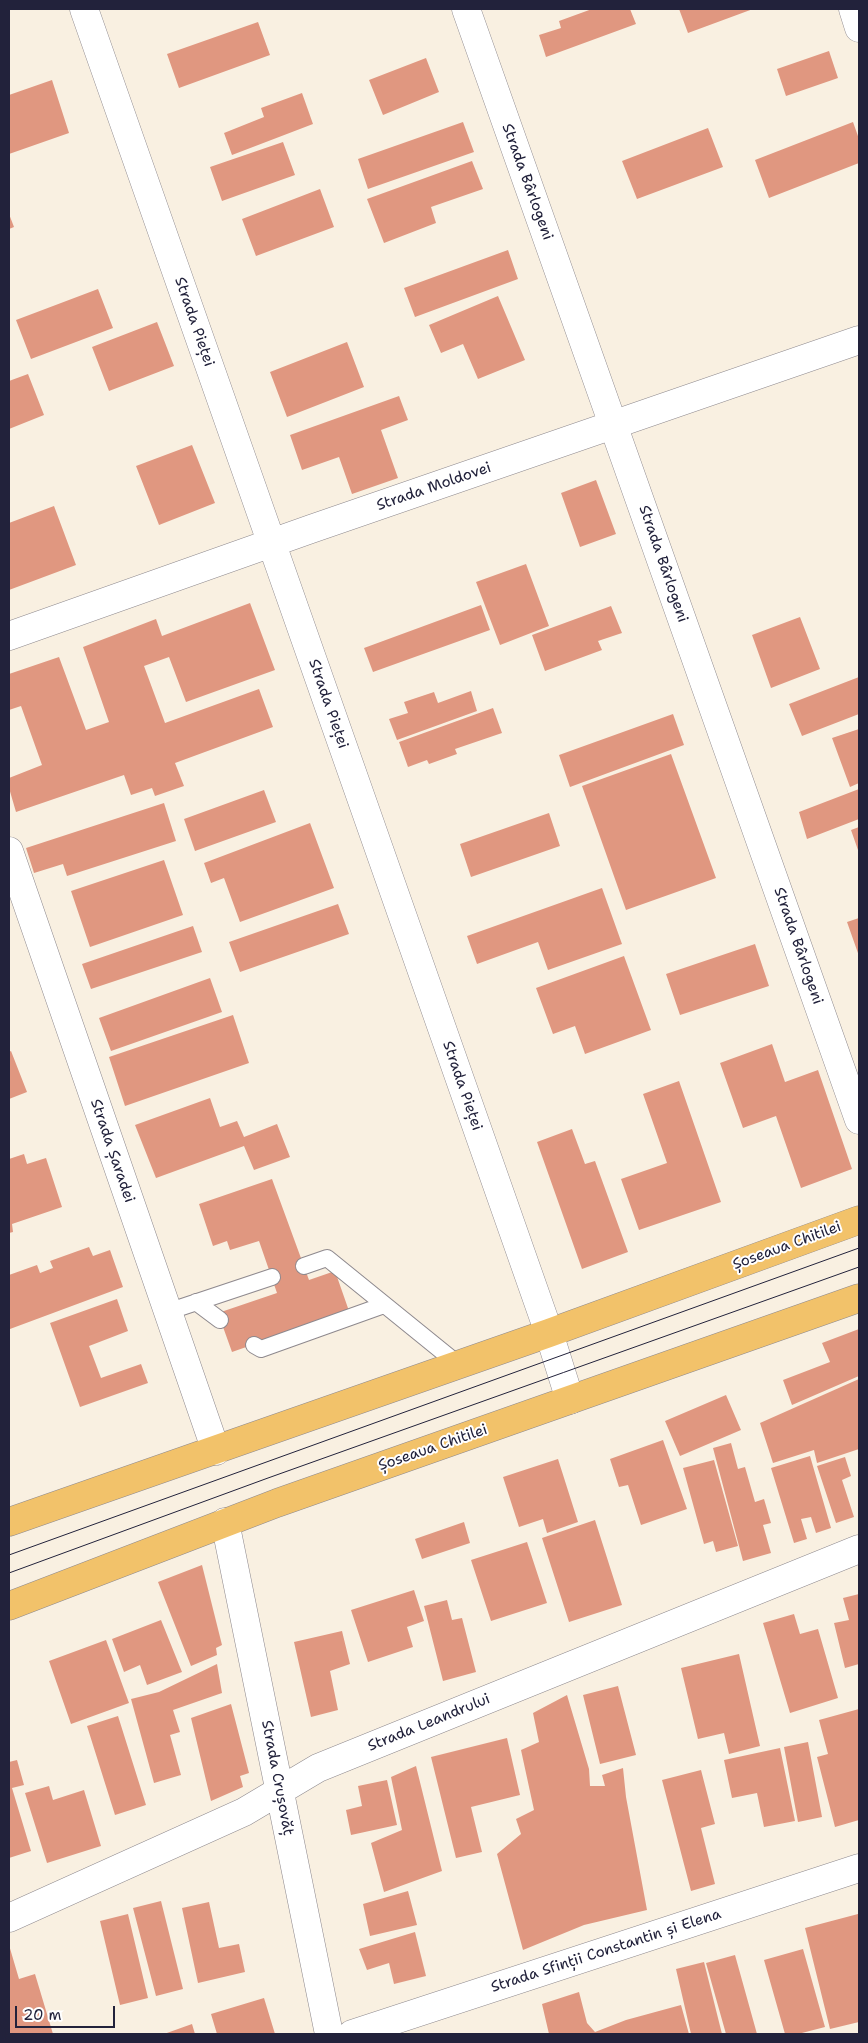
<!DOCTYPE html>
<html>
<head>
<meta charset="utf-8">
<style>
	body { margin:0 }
	#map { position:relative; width:868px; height:2043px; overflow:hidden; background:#f9f0e1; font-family:"Shantell Sans",sans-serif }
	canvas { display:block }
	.frame { position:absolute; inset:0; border:10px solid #22223b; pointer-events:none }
	.scale { position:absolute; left:15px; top:2006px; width:100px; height:22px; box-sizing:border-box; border:2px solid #22223b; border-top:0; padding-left:6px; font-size:15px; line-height:18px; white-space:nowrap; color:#22223b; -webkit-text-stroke:4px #fff; paint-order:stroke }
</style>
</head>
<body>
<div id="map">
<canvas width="868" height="2043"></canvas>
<div class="frame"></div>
<div class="scale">20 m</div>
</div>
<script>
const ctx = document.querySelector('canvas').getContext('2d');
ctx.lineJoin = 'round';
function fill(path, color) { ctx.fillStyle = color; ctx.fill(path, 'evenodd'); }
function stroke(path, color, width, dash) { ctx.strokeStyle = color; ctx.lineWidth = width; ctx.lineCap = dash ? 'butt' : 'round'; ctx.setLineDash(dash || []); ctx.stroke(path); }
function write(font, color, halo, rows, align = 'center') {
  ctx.font = font + ' "Shantell Sans",sans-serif'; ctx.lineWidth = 4; ctx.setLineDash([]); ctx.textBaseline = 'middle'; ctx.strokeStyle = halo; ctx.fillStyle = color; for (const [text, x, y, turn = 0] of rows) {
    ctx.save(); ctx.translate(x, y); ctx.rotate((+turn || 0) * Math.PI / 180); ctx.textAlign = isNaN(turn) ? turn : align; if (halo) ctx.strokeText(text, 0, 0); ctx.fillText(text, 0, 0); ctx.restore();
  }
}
const building = new Path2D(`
	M 592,9 L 630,9 L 636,24 L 546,57 L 539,35 L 561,28 L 559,21 Z
	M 679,9 L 753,9 L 688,33 Z
	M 258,22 L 270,55 L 179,88 L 167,54 Z
	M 829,51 L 838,78 L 786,96 L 777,69 Z
	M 426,58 L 439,92 L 383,115 L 369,80 Z
	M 52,80 L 69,133 L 9,154 L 9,95 Z
	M 302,93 L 313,124 L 232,155 L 224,133 L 264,117 L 261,108 Z
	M 463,122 L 474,152 L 368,189 L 358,159 Z
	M 853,122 L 859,139 L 859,163 L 769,198 L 755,160 Z
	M 708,128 L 723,167 L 637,199 L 622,161 Z
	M 283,142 L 295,175 L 222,201 L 210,167 Z
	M 472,161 L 483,189 L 431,207 L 436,223 L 384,243 L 367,199 Z
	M 320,189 L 334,227 L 256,256 L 242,219 Z
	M 9,214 L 14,227 L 9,229 Z
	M 508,250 L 518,279 L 415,317 L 404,288 Z
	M 98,289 L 113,328 L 31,359 L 16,320 Z
	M 498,296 L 525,360 L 478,379 L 463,344 L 441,353 L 429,325 Z
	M 157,322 L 174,366 L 109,391 L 92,347 Z
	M 347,342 L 364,387 L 287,417 L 270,372 Z
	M 28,374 L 44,415 L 9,429 L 9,381 Z
	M 399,396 L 408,420 L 381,430 L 398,478 L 352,494 L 339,457 L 302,470 L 290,435 Z
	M 192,445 L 215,503 L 159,525 L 136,466 Z
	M 596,480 L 616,534 L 580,547 L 561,493 Z
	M 54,506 L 76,565 L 9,590 L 9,523 Z
	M 526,564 L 549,626 L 500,645 L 476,582 Z
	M 250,603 L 275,670 L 186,702 L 169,657 L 144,666 L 165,723 L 259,689 L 273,727 L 175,763 L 184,786 L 155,796 L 152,788 L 131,795 L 124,775 L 16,812 L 9,788 L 9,778 L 42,765 L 21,706 L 9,710 L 9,674 L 59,657 L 86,730 L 109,722 L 83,647 L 156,619 L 162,636 Z
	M 481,605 L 490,630 L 373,672 L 364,648 Z
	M 611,606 L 622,633 L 598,641 L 602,650 L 545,671 L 532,635 Z
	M 800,617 L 820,669 L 771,688 L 752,635 Z
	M 859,677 L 859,714 L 802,736 L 789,704 Z
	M 471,691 L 477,711 L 397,740 L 389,719 L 408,713 L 404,702 L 434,692 L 438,703 Z
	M 493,708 L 502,733 L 455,749 L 457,754 L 429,764 L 427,760 L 408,767 L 399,742 Z
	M 673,714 L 684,745 L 570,787 L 559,755 Z
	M 859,729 L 859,783 L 850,787 L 832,738 Z
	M 671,754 L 716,878 L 626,910 L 582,786 Z
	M 859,789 L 859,819 L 807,839 L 799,812 Z
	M 264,790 L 276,822 L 195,851 L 184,819 Z
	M 164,803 L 176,841 L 67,876 L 63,864 L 34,873 L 26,848 Z
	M 549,813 L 560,846 L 471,877 L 460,844 Z
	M 310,823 L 334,888 L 240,922 L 224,878 L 211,883 L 204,863 Z
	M 859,827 L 859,853 L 851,830 Z
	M 164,860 L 183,915 L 90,947 L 71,891 Z
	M 602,888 L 622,944 L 548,970 L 538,942 L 477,964 L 467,936 Z
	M 338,904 L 349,934 L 240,972 L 229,942 Z
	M 859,918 L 859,956 L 847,922 Z
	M 193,926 L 202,952 L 91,989 L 82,964 Z
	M 755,944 L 769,986 L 680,1015 L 666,974 Z
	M 624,956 L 651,1030 L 585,1054 L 575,1026 L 553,1034 L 536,988 Z
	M 210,978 L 222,1012 L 111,1051 L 99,1018 Z
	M 233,1015 L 249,1063 L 125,1106 L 109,1057 Z
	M 772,1044 L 785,1082 L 818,1070 L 852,1169 L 801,1188 L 776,1116 L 743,1128 L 720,1063 Z
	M 11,1051 L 27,1092 L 9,1099 L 9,1052 Z
	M 679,1081 L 721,1202 L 639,1230 L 621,1179 L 667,1163 L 643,1094 Z
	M 210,1098 L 220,1127 L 237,1121 L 244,1137 L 277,1124 L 290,1157 L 254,1170 L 244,1146 L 156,1178 L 135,1125 Z
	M 572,1129 L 585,1164 L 595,1161 L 628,1252 L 582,1269 L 537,1142 Z
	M 24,1154 L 27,1164 L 46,1158 L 62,1207 L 12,1224 L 13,1232 L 9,1233 L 9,1159 Z
	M 272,1179 L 309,1280 L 335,1271 L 349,1311 L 232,1352 L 218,1313 L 277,1293 L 259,1241 L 230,1250 L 227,1241 L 213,1246 L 199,1204 Z
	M 89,1247 L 93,1256 L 110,1250 L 123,1287 L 10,1329 L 9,1275 L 37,1265 L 40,1273 L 53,1268 L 50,1261 Z
	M 117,1299 L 128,1331 L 89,1346 L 101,1378 L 141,1364 L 148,1383 L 80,1407 L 50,1323 Z
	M 859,1329 L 859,1376 L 792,1405 L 783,1380 L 830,1362 L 822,1343 Z
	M 859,1379 L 859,1449 L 817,1463 L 814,1450 L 773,1463 L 760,1423 Z
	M 726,1395 L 741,1430 L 680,1456 L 665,1421 Z
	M 663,1440 L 687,1509 L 641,1525 L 628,1485 L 619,1487 L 610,1459 Z
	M 731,1443 L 738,1469 L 745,1467 L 755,1502 L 764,1499 L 771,1523 L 763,1525 L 771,1553 L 743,1561 L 713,1448 Z
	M 810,1456 L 831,1528 L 816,1533 L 811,1517 L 801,1519 L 807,1539 L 794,1543 L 771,1468 Z
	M 845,1457 L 851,1476 L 842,1480 L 854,1517 L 836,1523 L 817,1466 Z
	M 558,1459 L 578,1522 L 547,1533 L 543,1519 L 519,1527 L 503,1477 Z
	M 714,1460 L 738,1546 L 716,1552 L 713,1541 L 704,1544 L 683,1468 Z
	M 595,1520 L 622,1605 L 569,1622 L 542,1538 Z
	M 464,1522 L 470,1543 L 422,1559 L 415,1539 Z
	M 527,1542 L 547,1603 L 491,1621 L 471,1560 Z
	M 202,1565 L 222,1645 L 216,1648 L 217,1655 L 191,1666 L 158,1582 Z
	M 414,1590 L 424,1621 L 407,1627 L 413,1647 L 368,1662 L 351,1610 Z
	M 859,1594 L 859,1664 L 845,1668 L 834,1623 L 849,1620 L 843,1598 Z
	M 447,1600 L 452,1620 L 462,1618 L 476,1672 L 443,1681 L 424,1606 Z
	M 794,1614 L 800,1634 L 818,1629 L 838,1698 L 790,1713 L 763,1623 Z
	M 161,1620 L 182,1672 L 147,1685 L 140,1665 L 124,1672 L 112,1639 Z
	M 342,1631 L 350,1664 L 330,1671 L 338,1710 L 311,1717 L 294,1642 Z
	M 106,1640 L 129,1703 L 71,1724 L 49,1661 Z
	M 739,1654 L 760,1746 L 729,1754 L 724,1733 L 698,1739 L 681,1668 Z
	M 217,1664 L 222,1693 L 173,1710 L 180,1732 L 170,1735 L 181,1775 L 154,1783 L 131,1699 L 159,1692 Z
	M 618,1686 L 636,1755 L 600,1764 L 583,1695 Z
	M 567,1695 L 589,1769 L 590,1786 L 605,1786 L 602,1775 L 623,1768 L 626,1797 L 647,1910 L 584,1925 L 523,1950 L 497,1854 L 521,1834 L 516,1819 L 534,1810 L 521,1750 L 539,1742 L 533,1713 Z
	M 231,1704 L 249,1773 L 240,1776 L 243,1787 L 211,1801 L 191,1718 Z
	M 859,1709 L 859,1820 L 835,1827 L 817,1757 L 828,1754 L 819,1720 Z
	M 118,1716 L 146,1805 L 115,1815 L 87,1726 Z
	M 507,1738 L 520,1795 L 471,1807 L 482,1852 L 456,1858 L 431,1757 Z
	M 808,1742 L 822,1817 L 798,1822 L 784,1747 Z
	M 780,1748 L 795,1821 L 764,1827 L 757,1793 L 732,1798 L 724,1760 Z
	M 17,1760 L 24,1785 L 12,1788 L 31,1851 L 9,1858 L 9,1762 Z
	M 416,1766 L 442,1871 L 384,1892 L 371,1843 L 402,1830 L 391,1777 Z
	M 701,1770 L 715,1824 L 701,1828 L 715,1884 L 691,1891 L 662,1780 Z
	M 387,1780 L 397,1825 L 351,1835 L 346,1810 L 362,1806 L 358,1786 Z
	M 49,1786 L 53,1800 L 84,1790 L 101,1846 L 47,1863 L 25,1793 Z
	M 408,1891 L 417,1925 L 370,1936 L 363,1904 Z
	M 161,1901 L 183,1989 L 156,1996 L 133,1908 Z
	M 209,1902 L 219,1948 L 239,1944 L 245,1972 L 198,1983 L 182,1908 Z
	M 128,1914 L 148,1998 L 120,2005 L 100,1921 Z
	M 858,1914 L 859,1921 L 859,2022 L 830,2029 L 805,1928 Z
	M 415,1932 L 426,1976 L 394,1984 L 389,1963 L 367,1970 L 359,1949 Z
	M 9,1945 L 19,1979 L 35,1974 L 53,2034 L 10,2034 L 9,2028 Z
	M 803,1949 L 825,2027 L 798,2034 L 785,2034 L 764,1960 Z
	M 735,1955 L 757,2034 L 726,2034 L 706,1963 Z
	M 704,1962 L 722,2034 L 691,2034 L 676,1969 Z
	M 579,1992 L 587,2023 L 595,2032 L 626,2020 L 681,2005 L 689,2034 L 549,2034 L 542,2004 Z
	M 264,1998 L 275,2034 L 217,2034 L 211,2014 Z
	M 192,2024 L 195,2034 L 164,2034 Z`);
const lane = new Path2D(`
	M 304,1266 L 327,1258 L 459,1365
	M 196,1302 L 220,1320
	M 167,1312 L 272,1277
	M 254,1345 L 261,1349 L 384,1305`);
const street = new Path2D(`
	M 84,9 L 549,1333 L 570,1400
	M 466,9 L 859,1120
	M 853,9 L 859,28
	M 9,636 L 311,529 L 859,340
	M 9,851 L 216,1451
	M 225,1522 L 329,2034
	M 9,1918 L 244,1812 L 318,1768 L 859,1549
	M 352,2034 L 859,1868`);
const primary = new Path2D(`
	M 9,1522 L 549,1333 L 859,1220
	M 9,1606 L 277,1503 L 859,1298`);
const tram = new Path2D(`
	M 9,1555 L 859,1248
	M 9,1573 L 268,1478 L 859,1267`);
const streetNames = [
	["Strada Bârlogeni",527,182,70],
	["Strada Pieței",194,322,71],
	["Strada Moldovei",434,487,-19],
	["Strada Bârlogeni",663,564,71],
	["Strada Pieței",328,704,71],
	["Strada Bârlogeni",798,946,71],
	["Strada Pieței",462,1086,71],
	["Strada Șaradei",112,1151,71],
	["Șoseaua Chitilei",787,1246,-20],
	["Șoseaua Chitilei",433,1448,-19],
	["Strada Leandrului",429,1723,-22],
	["Strada Crușovăț",277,1778,79],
	["Strada Sfinții Constantin și Elena",606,1951,-18]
];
fill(building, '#e09780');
stroke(lane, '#8e898e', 18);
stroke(street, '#8e898e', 29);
stroke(primary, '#8e898e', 29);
stroke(lane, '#fff', 16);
stroke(street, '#fff', 28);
stroke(primary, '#f2c26a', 28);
stroke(tram, '#22223b', 1);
write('15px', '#22223b', '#fff', streetNames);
</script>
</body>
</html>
